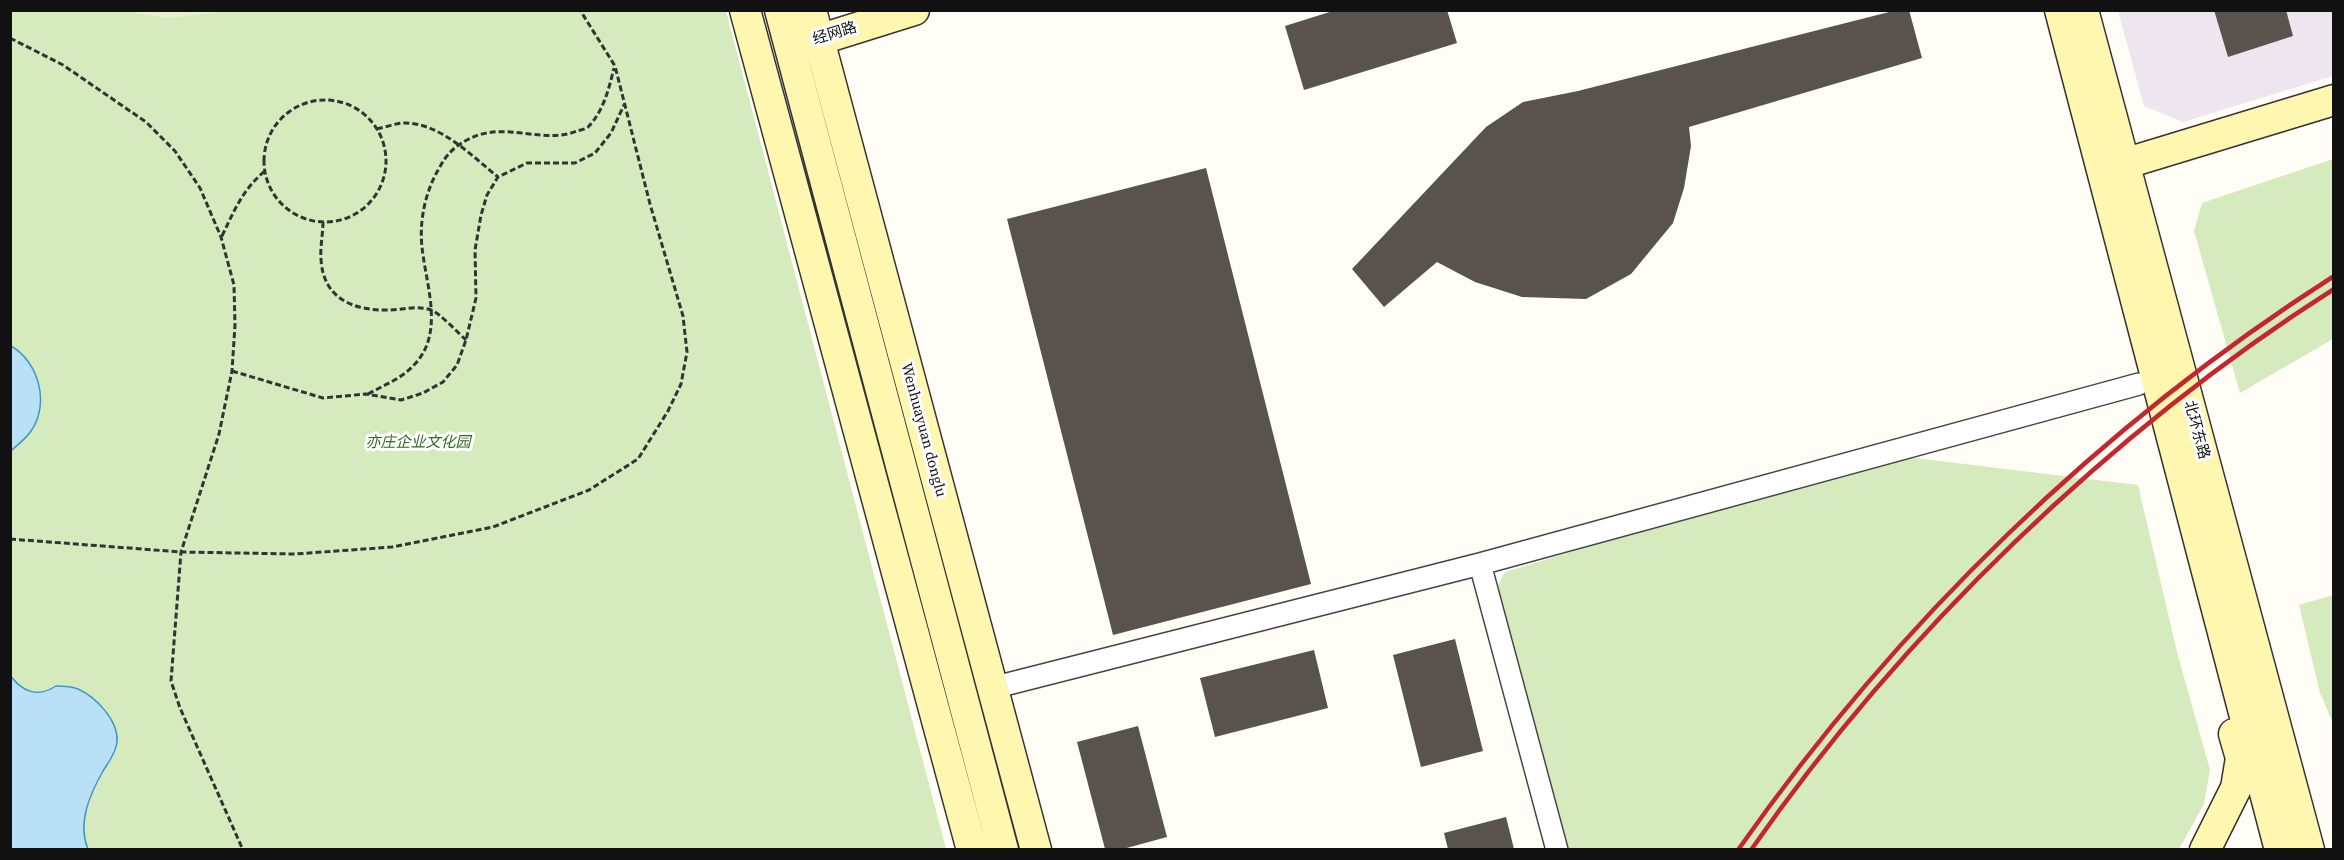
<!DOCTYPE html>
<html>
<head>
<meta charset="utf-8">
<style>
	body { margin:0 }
	#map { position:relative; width:2344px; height:860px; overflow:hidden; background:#fffdf5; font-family:"Source Serif 4",serif }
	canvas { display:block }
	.frame { position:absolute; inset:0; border:12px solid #111; pointer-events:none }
</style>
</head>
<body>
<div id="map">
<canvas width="2344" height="860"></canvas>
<div class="frame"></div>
</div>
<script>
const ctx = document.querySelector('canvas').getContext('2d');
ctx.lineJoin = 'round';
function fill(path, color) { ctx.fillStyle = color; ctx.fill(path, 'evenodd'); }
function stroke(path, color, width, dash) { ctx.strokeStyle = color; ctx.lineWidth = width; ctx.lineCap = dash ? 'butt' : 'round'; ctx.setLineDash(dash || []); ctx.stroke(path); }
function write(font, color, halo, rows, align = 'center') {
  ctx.font = font + ' "Source Serif 4","Noto Sans SC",serif'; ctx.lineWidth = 6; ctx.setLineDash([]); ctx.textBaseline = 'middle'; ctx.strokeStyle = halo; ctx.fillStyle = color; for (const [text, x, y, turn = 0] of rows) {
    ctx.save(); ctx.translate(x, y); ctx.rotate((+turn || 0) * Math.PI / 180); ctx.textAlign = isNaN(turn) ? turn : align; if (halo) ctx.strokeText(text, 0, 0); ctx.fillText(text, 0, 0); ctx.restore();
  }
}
const industrial = new Path2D(`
	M 2118,11 L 2333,11 L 2333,76 L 2183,122 L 2144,106 Z`);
const green = new Path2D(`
	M 10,11 L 726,11 L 946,849 L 11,849 Z
	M 2333,159 L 2333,339 L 2240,393 L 2194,231 L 2202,203 Z
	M 1890,455 L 2138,485 L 2177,652 L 2210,770 L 2204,804 L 2179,849 L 1569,849 L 1496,589 L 1505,572 Z
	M 2333,595 L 2334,595 L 2333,723 L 2320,693 L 2299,605 Z`);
const pitch = new Path2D(`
	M 123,11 L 234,10 L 234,11 L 167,18 Z`);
const water = new Path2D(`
	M 11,346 C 39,362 50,404 31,431 C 26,439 17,445 11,451 Z
	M 10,675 C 22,692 38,698 56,686 C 63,686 71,686 78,689 C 96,697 119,721 117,742 C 116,753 108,763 103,771 C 90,794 77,823 88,849 L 11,849 Z`);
const building = new Path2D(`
	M 1336,10 L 1447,10 L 1457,43 L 1304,90 L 1285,26 Z
	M 1897,10 L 1909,10 L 1922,58 L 1689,127 L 1691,146 L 1684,188 L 1673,223 L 1631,274 L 1586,299 L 1522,297 L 1475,282 L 1437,262 L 1384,307 L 1352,269 L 1486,127 L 1523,102 L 1578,91 Z
	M 2214,10 L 2286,10 L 2293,36 L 2228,57 Z
	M 1206,168 L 1311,584 L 1113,635 L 1007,219 Z
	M 1455,639 L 1483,751 L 1421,767 L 1393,655 Z
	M 1314,650 L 1328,708 L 1215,737 L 1200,678 Z
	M 1138,726 L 1167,837 L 1123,849 L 1105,849 L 1077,742 Z
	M 1506,817 L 1514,849 L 1448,849 L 1444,833 Z`);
const path = new Path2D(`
	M 10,38 L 63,65 L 146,122 L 175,151 L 200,188 L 221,237 L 234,285 L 235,325 L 232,371 L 219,434 L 181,552 L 171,681 L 180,708 L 243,850
	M264 161a61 61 0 1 1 122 0a61 61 0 1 1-122 0Z
	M 377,129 C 386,127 396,123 405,123 C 440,123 472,156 498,177
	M 323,222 C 323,234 320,247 321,259 C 323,299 354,311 389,310 C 402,310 418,305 431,310 C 441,314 457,332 466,340
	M 222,236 C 234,211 243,189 265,171
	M 232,371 L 323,398 L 366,394 L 401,400 L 423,393 L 443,382 L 457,365 L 466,340 L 476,298 L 475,250 L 481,215 L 487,195 L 498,177 L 527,163 L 575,163 L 595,153 L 611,133 L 624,105
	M 368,394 C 384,385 401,379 414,365 C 445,333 426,286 422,247 C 419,219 426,189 441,165 C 448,152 458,144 471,138 C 507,121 543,145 577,131 C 581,130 587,129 589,126 C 604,110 609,88 614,68
	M 10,539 L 181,552 L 295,554 L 392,547 L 493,527 L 589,490 L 638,459 L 668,411 L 681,384 L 687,352 L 683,316 L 650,204 L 615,66 L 580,10`);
const street = new Path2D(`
	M 1480,564 L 1557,850
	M 992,688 L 1480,564 L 2139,384`);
const secondary = new Path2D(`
	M 745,10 L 972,850
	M 780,10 L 1003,850
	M 811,10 L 1036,850
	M 2060,10 L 2280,850
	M 2083,10 L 2309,850
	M 799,46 L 914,10
	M 2107,169 L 2334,100
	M 2205,850 L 2236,788 L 2241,758 L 2234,734`);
const rail = new Path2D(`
	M 1738,850 C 1897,623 2101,425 2334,276
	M 1751,850 C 1902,633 2111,431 2334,289`);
const streetNames = [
	["经网路",835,34,-17],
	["Wenhuayuan donglu",923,430,75],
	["北环东路",2196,430,75]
];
const parkNames = [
	["亦庄企业文化园",418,443]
];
fill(industrial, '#eee6ef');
fill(green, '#d5ebbd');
fill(pitch, '#e6f2cf');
fill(water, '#b9e0f7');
stroke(water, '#3f96cf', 1.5);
fill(building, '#5a524d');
stroke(street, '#444', 24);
stroke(secondary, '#333', 33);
stroke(path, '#333', 3, [6, 3]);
stroke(street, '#fff', 21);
stroke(secondary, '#fff6b0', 30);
stroke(rail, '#c4262e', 4.5);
write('15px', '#111', '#fff', streetNames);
write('italic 15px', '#2f6b1f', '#fff', parkNames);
</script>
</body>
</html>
